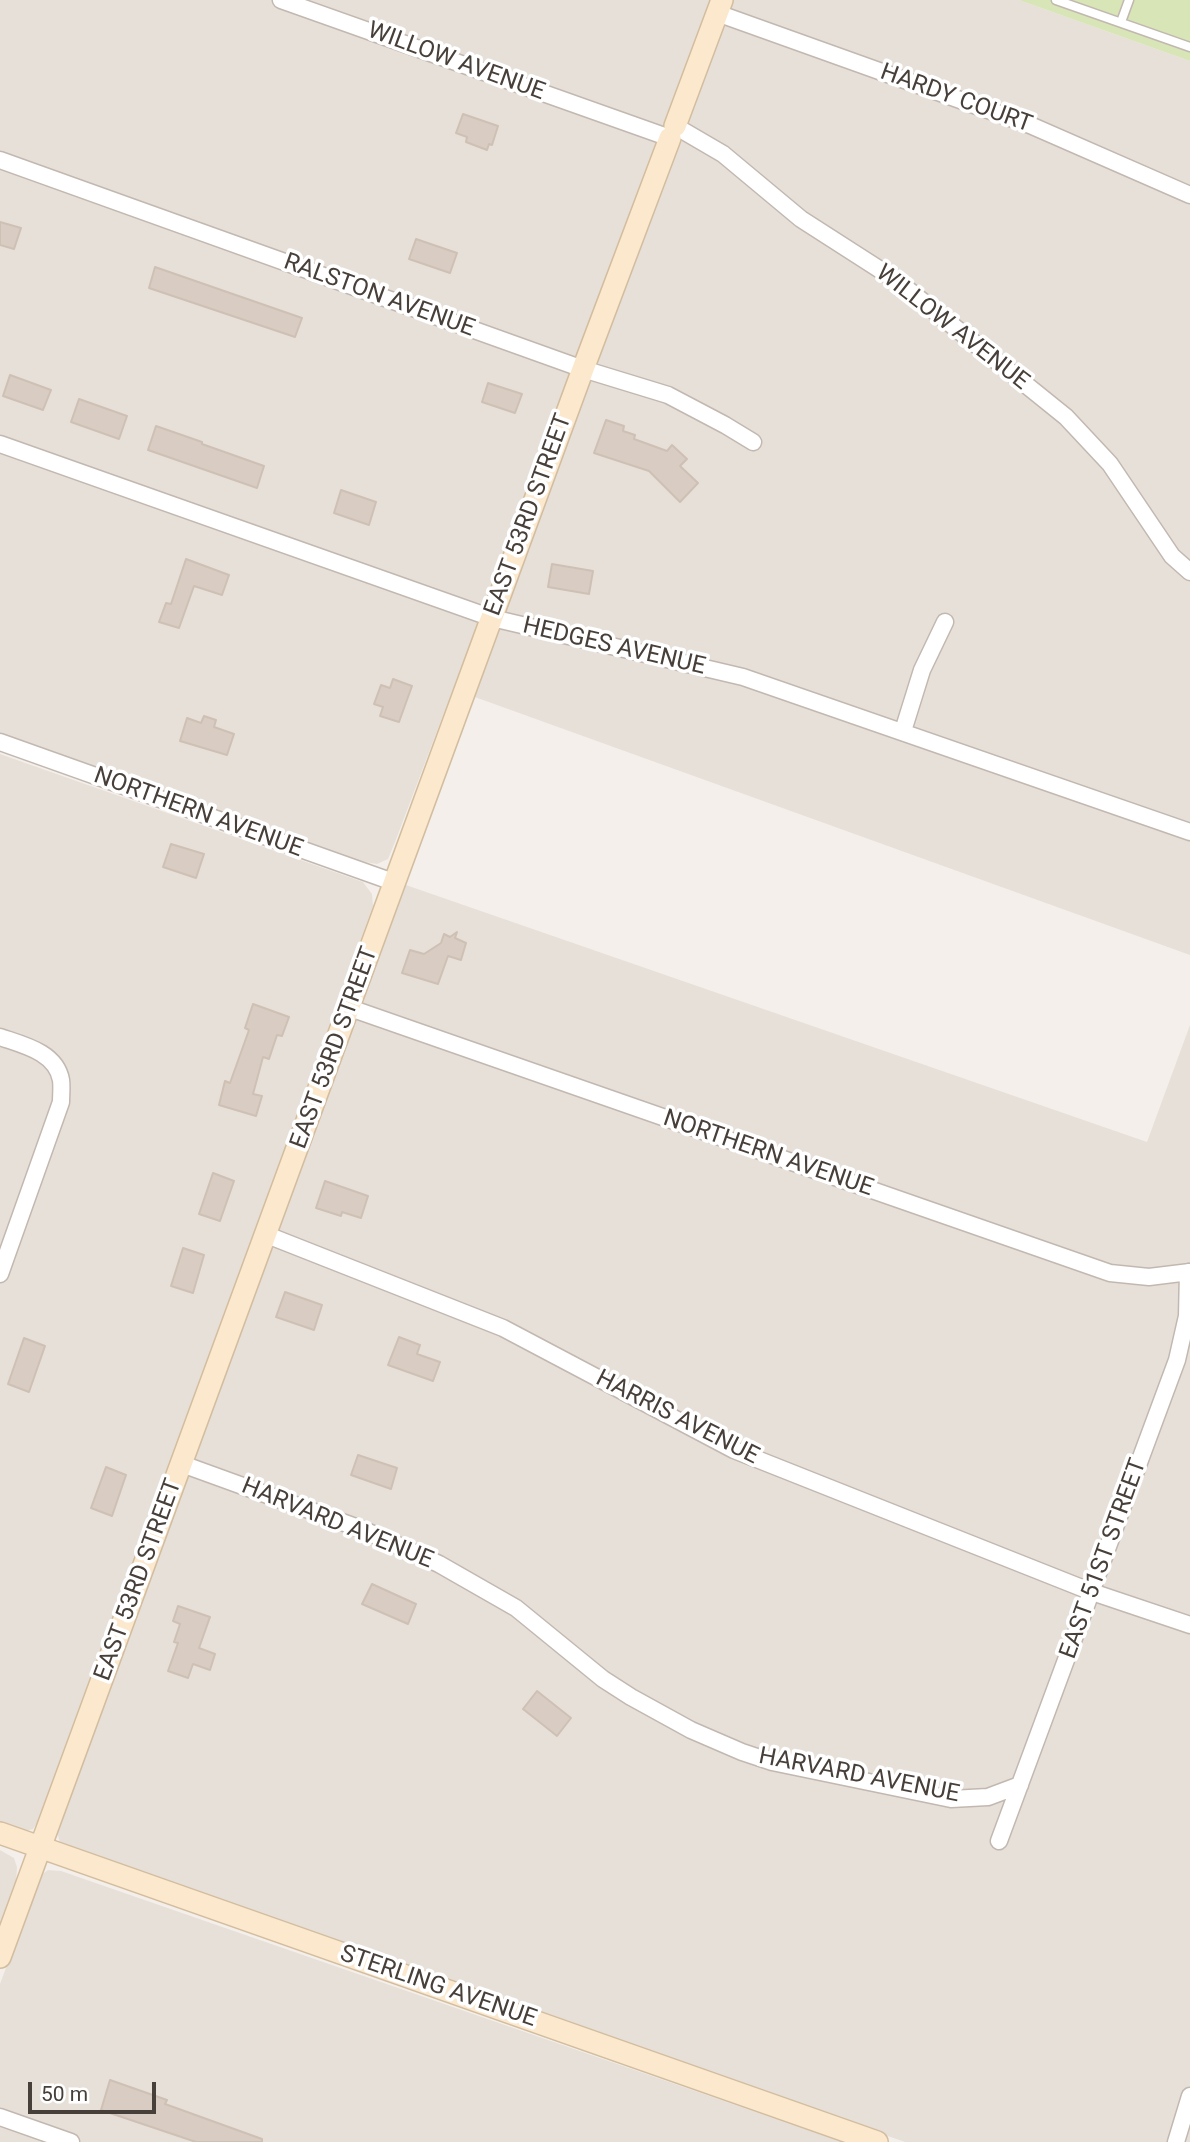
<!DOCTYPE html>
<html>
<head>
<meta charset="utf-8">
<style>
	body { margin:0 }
	#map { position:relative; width:1190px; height:2142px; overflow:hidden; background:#f4efea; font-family:Roboto,sans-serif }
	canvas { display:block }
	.scale { position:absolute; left:28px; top:2082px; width:128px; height:32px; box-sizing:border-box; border:4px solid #473f39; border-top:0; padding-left:9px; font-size:21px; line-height:24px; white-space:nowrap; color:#473f39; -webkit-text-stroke:5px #fff; paint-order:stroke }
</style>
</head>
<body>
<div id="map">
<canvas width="1190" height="2142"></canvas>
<div class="scale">50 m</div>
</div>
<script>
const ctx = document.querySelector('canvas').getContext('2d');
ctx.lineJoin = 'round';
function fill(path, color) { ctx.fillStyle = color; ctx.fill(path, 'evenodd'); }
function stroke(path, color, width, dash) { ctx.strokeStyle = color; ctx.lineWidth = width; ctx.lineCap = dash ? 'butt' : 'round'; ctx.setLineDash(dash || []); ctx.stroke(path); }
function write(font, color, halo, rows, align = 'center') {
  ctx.font = font + ' Roboto,sans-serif'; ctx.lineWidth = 7; ctx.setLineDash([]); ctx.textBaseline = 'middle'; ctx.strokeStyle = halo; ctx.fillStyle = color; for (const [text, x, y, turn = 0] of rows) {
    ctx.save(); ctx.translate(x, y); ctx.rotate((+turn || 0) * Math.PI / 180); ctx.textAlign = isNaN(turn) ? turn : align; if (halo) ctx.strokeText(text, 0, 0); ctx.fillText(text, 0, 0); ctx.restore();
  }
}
const residential = new Path2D(`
	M 0,0 L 710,0 L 531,483 L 395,842 L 388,859 L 377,864 L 359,861 L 0,734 Z
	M 731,0 L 1019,0 L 1190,61 L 1190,955 L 472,696 Z
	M 0,754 L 363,882 L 372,894 L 373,906 L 41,1817 L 33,1829 L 21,1832 L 0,1825 Z
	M 403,884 L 1147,1142 L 1190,1025 L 1190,2142 L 905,2142 L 72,1851 L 60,1843 L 57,1832 Z
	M 0,1850 L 14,1858 L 17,1867 L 16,1882 L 0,1925 Z
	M 48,1870 L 61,1871 L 842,2142 L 0,2142 L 0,1984 L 40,1876 Z`);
const green = new Path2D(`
	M 1019,0 L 1190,0 L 1190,61 Z`);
const building = new Path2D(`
	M 463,114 L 498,126 L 492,145 L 489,144 L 487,150 L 466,142 L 467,137 L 456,133 Z
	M 0,222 L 21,228 L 14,249 L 0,245 Z
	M 416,239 L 457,253 L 450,273 L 409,259 Z
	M 155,267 L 302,318 L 295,337 L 149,288 Z
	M 10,375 L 51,390 L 43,410 L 3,396 Z
	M 488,383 L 522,394 L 515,413 L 482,402 Z
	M 79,399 L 127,416 L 119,439 L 71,422 Z
	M 606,420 L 624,426 L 623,431 L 635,435 L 634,439 L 667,451 L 672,445 L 687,459 L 680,466 L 698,483 L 680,502 L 649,471 L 594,453 Z
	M 156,426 L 202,442 L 202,444 L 264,466 L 257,488 L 148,450 Z
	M 341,490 L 376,502 L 369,525 L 334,513 Z
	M 186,559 L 229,575 L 222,595 L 194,586 L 179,628 L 159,622 L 166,603 L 171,604 Z
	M 552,564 L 593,571 L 589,594 L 548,587 Z
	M 393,679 L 412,686 L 399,722 L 380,716 L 383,707 L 374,704 L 381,685 L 390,688 Z
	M 204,716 L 216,720 L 214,727 L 234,734 L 227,755 L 180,741 L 187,718 L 201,723 Z
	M 171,844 L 204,854 L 196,878 L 163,867 Z
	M 457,932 L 455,938 L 466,943 L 461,960 L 448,956 L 438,984 L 402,973 L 410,950 L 424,954 L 441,943 L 444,934 L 450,937 Z
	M 253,1004 L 289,1017 L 282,1036 L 277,1035 L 269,1059 L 263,1057 L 253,1094 L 262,1096 L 256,1116 L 219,1105 L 225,1081 L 230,1083 L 249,1030 L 245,1028 Z
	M 213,1173 L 234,1181 L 220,1221 L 199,1214 Z
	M 325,1181 L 368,1196 L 361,1218 L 342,1212 L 341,1216 L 316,1208 Z
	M 183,1248 L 204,1255 L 193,1293 L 171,1286 Z
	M 285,1292 L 322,1305 L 314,1330 L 276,1317 Z
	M 399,1337 L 420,1345 L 417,1354 L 440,1362 L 433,1381 L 388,1365 Z
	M 24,1338 L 45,1346 L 29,1392 L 8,1384 Z
	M 358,1455 L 397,1468 L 391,1489 L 351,1475 Z
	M 106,1467 L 126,1475 L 112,1516 L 91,1508 Z
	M 372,1584 L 416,1604 L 408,1624 L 362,1604 Z
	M 178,1606 L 210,1617 L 199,1648 L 215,1654 L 210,1670 L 193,1664 L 188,1678 L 168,1671 L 178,1643 L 174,1642 L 180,1624 L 173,1621 Z
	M 537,1691 L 571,1718 L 557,1736 L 523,1709 Z
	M 110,2080 L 167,2100 L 165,2104 L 262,2139 L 262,2142 L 196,2142 L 101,2110 Z`);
const lane = new Path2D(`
	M 1056,0 L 1190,47
	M 1121,22 L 1129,0`);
const street = new Path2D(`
	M 281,0 L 670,138 L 675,126 L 723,154 L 801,219 L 896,280 L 1066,417 L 1110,464 L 1172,556 L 1190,572
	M 717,13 L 1030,125 L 1190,195
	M 0,160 L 583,369 L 668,395 L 725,425 L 753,442
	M 0,444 L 492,618 L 743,677 L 1190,832
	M 903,731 L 922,670 L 945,622
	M 0,742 L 396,883
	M 350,1008 L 1110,1273 L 1149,1277 L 1190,1272
	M 0,1037 C 23,1045 56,1052 61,1080 C 62,1087 61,1095 61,1102 L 0,1274
	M 267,1235 L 503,1328 L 734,1450 L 1092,1592 L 1190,1625
	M 182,1464 L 364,1530 L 439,1564 L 516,1608 L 603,1679 L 631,1697 L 691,1730 L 742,1752 L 772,1762 L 951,1799 L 988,1797 L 1020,1785
	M 999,1841 L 1177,1360 L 1187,1316 L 1188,1272
	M 0,2117 L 71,2142
	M 1176,2142 L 1190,2096`);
const secondary = new Path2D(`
	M 675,126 L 722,0
	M 0,1833 L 877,2142
	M 0,1957 L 583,369 L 670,138`);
const streetNames = [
	["WILLOW AVENUE",456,62,20],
	["HARDY COURT",956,99,20],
	["RALSTON AVENUE",379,296,20],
	["WILLOW AVENUE",952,328,38],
	["EAST 53RD STREET",529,515,-70],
	["HEDGES AVENUE",614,647,13],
	["NORTHERN AVENUE",198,813,20],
	["EAST 53RD STREET",335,1048,-70],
	["NORTHERN AVENUE",768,1154,19],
	["HARRIS AVENUE",677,1418,27],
	["HARVARD AVENUE",337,1524,22],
	["EAST 51ST STREET",1104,1559,-70],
	["EAST 53RD STREET",139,1580,-70],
	["HARVARD AVENUE",859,1776,11],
	["STERLING AVENUE",438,1987,19]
];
fill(residential, '#e7e0d9');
fill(green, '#d8e5b6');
fill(building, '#d8ccc3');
stroke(building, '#cfc0b4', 2);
stroke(lane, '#c2b8b0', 11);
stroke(street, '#c2b8b0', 19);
stroke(secondary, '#d3bd9f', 24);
stroke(lane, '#fff', 8);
stroke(street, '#fff', 16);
stroke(secondary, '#fbe8cd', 21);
write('24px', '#473f39', '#fff', streetNames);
</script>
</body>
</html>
